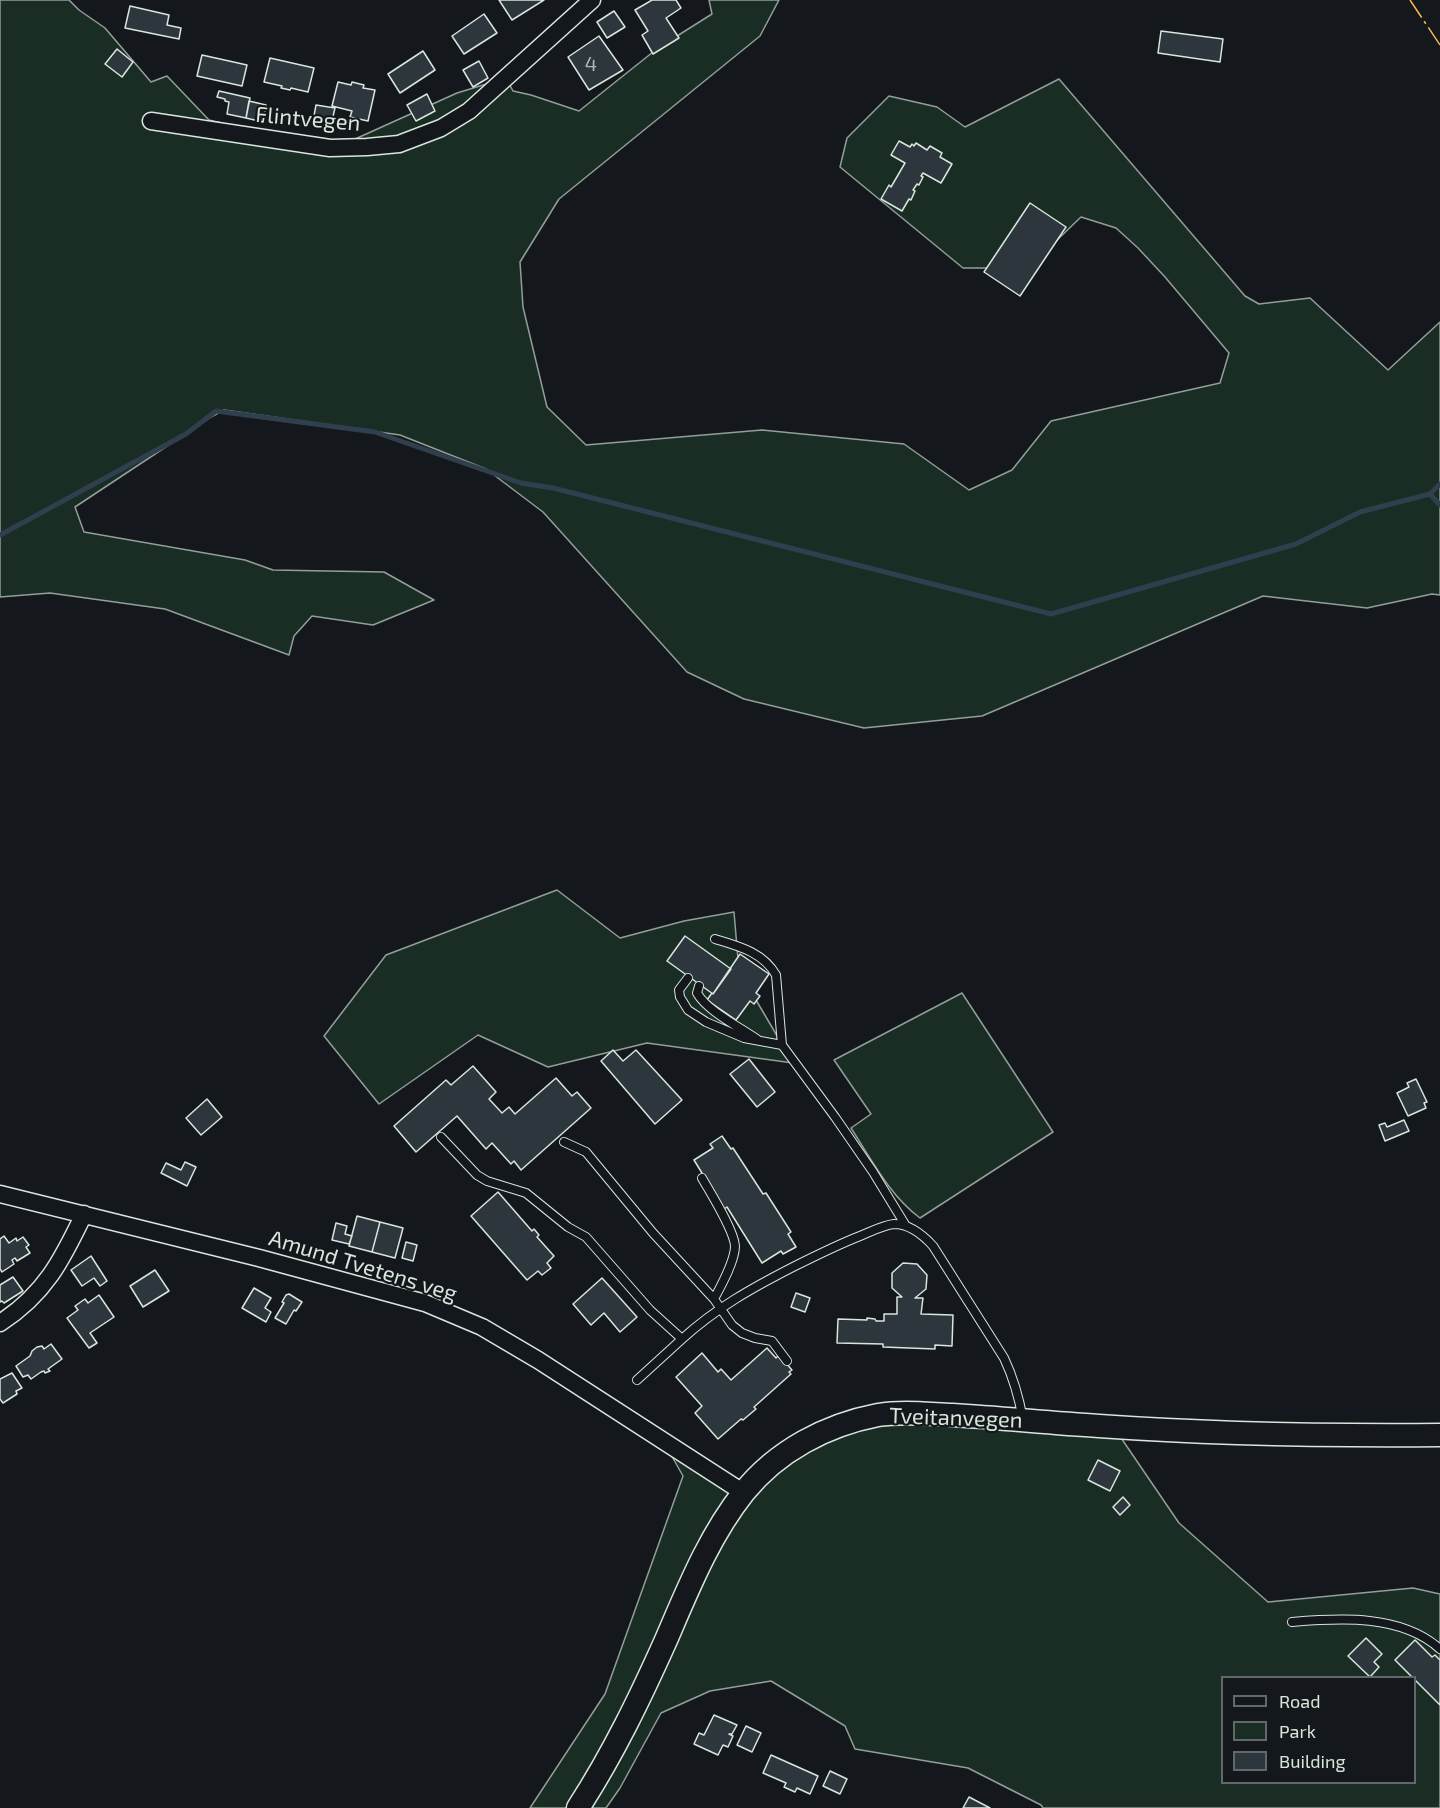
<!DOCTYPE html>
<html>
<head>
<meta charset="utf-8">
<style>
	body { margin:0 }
	#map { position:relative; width:1440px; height:1808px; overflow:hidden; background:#14181c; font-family:"Exo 2",sans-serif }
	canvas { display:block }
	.legend { position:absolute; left:1221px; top:1676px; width:195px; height:108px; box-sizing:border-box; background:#14181c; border:2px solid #626a69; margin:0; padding:8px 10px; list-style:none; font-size:18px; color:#d8e6dc }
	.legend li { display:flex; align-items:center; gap:12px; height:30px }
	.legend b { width:30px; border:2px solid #626a69 }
</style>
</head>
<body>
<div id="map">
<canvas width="1440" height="1808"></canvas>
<ul class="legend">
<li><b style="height:8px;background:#14181c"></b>Road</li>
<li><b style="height:16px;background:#1a2d24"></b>Park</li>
<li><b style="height:16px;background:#2c363c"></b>Building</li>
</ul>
</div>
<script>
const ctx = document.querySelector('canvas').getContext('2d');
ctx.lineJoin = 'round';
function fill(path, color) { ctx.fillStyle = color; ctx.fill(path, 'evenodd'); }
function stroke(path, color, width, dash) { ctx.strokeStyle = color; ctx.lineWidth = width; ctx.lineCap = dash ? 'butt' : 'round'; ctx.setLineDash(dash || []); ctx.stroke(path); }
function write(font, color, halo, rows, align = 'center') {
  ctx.font = font + ' "Exo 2",sans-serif'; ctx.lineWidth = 4.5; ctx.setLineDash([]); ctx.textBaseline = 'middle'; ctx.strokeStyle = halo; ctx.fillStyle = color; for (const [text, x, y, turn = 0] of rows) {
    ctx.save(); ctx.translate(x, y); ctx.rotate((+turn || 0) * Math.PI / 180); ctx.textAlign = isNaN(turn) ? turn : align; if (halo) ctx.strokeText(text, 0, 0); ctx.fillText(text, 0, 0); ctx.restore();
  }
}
const green = new Path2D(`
	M 0,0 L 69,0 L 79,10 L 105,28 L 151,82 L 167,76 L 209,120 L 333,149 L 457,93 L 506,78 L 513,91 L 531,95 L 579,111 L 658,48 L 712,14 L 709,0 L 779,0 L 760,36 L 559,199 L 520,262 L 523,307 L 547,407 L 586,445 L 762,430 L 904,444 L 969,490 L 1012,470 L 1051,421 L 1220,383 L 1229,353 L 1165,277 L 1138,248 L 1116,228 L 1081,217 L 1028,268 L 963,268 L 840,167 L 847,138 L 889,96 L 937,107 L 965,127 L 1059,79 L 1245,296 L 1259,304 L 1310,298 L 1388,370 L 1440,322 L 1440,595 L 1432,594 L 1367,608 L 1263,596 L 982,716 L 864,728 L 744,699 L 687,672 L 543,512 L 486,469 L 400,435 L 224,410 L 211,417 L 75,507 L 84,532 L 245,560 L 273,570 L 384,572 L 434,600 L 373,625 L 312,616 L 294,636 L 289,655 L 165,609 L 50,593 L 0,597 Z
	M 557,890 L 620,938 L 684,921 L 734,912 L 739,971 L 793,1063 L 647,1043 L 548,1067 L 478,1035 L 379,1104 L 324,1036 L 386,955 Z
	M 962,993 L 1053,1132 L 920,1218 C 890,1196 871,1159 851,1128 L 871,1114 L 834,1060 Z
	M 896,1416 L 1115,1429 L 1179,1523 L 1268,1602 L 1413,1588 L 1440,1594 L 1440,1808 L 1043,1808 L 1041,1805 L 968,1768 L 855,1749 L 845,1726 L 771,1681 L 710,1691 L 661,1713 L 620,1788 L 606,1808 L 530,1808 L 605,1694 L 683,1476 L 665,1444 L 742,1498 L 799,1448 ZM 1222,1678 L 1414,1678 L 1414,1782 L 1222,1782 Z`);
const stream = new Path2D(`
	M 1430,494 L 1440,505
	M 0,535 L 186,434 L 216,411 L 375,432 L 521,483 L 553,488 L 1051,614 L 1296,544 L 1360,512 L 1430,494 L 1440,484`);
const building = new Path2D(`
	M 499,0 L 544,0 L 512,20 Z
	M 652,0 L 676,0 L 681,8 L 666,18 L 679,38 L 653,54 L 642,35 L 648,31 L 635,10 Z
	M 130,6 L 169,15 L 167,25 L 181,28 L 179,39 L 125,28 Z
	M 614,11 L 625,27 L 607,38 L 597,22 Z
	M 484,14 L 497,33 L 464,54 L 452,36 Z
	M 1161,31 L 1223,39 L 1220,62 L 1158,53 Z
	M 599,36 L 623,70 L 589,90 L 568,57 Z
	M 117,49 L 133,62 L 122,77 L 105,64 Z
	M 423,51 L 435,70 L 400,93 L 388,74 Z
	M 202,55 L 247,65 L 242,86 L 197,76 Z
	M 270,58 L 314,68 L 308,92 L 291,88 L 290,90 L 281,88 L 282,86 L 264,82 Z
	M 479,61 L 488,78 L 473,87 L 463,70 Z
	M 338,82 L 351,85 L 352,82 L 364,85 L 363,88 L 375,90 L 368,121 L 350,117 L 352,111 L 332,106 Z
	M 219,91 L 250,98 L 246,118 L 227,114 L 229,102 L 225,101 L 225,99 L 217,97 Z
	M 427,94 L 435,111 L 416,121 L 407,105 Z
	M 249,101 L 266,105 L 263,122 L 246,118 Z
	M 316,105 L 335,108 L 331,125 L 313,121 Z
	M 899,141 L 910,147 L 912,144 L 914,146 L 916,143 L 927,150 L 930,146 L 942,153 L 940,157 L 952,164 L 941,183 L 923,173 L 921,176 L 923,177 L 919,185 L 917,184 L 913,190 L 915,191 L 911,200 L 909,199 L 902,211 L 881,199 L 889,185 L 891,187 L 905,163 L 891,155 Z
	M 1030,203 L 1066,227 L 1020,296 L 984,272 Z
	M 685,936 L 731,969 L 713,994 L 667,961 Z
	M 740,954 L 769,974 L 756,993 L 760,996 L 754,1004 L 750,1001 L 736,1020 L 707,1000 L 712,993 L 713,994 Z
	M 613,1050 L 623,1061 L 636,1050 L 682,1100 L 655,1124 L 601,1061 Z
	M 749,1059 L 775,1092 L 757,1107 L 730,1074 Z
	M 473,1066 L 496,1092 L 489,1099 L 502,1113 L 509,1107 L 515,1114 L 556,1078 L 572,1096 L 577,1092 L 591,1108 L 521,1170 L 514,1161 L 511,1164 L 492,1143 L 486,1149 L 457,1116 L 416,1152 L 394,1126 L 446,1080 L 451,1085 Z
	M 1416,1079 L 1427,1102 L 1424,1103 L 1426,1108 L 1408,1116 L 1397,1093 L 1409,1087 L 1407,1083 Z
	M 207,1099 L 222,1117 L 201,1135 L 186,1118 Z
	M 1404,1120 L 1409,1131 L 1385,1141 L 1379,1125 L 1385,1123 L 1387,1127 Z
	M 722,1136 L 731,1149 L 733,1148 L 763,1194 L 766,1193 L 791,1232 L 788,1234 L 796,1247 L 783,1254 L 781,1251 L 762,1263 L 727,1207 L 724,1209 L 694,1160 L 713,1148 L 710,1144 Z
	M 185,1162 L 196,1167 L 187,1186 L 161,1173 L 166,1163 L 181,1170 Z
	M 498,1192 L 532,1231 L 534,1229 L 539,1235 L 537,1237 L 554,1256 L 547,1263 L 551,1268 L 542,1275 L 538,1271 L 527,1280 L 471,1216 Z
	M 357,1216 L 380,1222 L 372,1252 L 349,1246 Z
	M 380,1222 L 403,1228 L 395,1258 L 372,1252 Z
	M 336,1223 L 347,1226 L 345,1234 L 352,1236 L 349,1244 L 332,1240 Z
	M 4,1236 L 9,1243 L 16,1238 L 17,1241 L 23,1237 L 29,1245 L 26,1247 L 30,1253 L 17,1261 L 15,1258 L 12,1260 L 14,1264 L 2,1272 L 0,1269 L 0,1239 Z
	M 406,1242 L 417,1245 L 413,1261 L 402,1258 Z
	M 91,1256 L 107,1281 L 100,1286 L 94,1278 L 82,1286 L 71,1270 Z
	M 903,1263 L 917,1264 L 927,1275 L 926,1289 L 915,1298 L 923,1298 L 921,1314 L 953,1315 L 952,1346 L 935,1345 L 935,1349 L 883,1347 L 883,1344 L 837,1343 L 838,1319 L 867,1320 L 867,1318 L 875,1319 L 876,1321 L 884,1321 L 884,1314 L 897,1314 L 897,1297 L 902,1297 L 892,1288 L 892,1273 Z
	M 155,1270 L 169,1291 L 143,1307 L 130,1286 Z
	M 13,1277 L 23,1291 L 4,1303 L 2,1301 L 0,1302 L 0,1285 Z
	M 602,1278 L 637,1317 L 620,1332 L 604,1313 L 591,1325 L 573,1304 Z
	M 254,1288 L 271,1298 L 265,1308 L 271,1312 L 266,1322 L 242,1308 Z
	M 796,1293 L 810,1298 L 805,1312 L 791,1307 Z
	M 289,1294 L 302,1302 L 296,1311 L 294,1310 L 286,1324 L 275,1318 L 284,1303 L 282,1302 L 286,1295 Z
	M 99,1295 L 114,1317 L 90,1333 L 97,1343 L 89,1348 L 67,1318 L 78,1310 L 75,1306 L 85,1299 L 88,1303 Z
	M 51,1344 L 62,1359 L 48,1369 L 50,1371 L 45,1373 L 44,1371 L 41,1372 L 31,1379 L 28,1375 L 23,1377 L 16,1366 L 30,1356 L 32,1351 L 37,1347 L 42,1346 L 44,1349 Z
	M 767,1348 L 776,1358 L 779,1355 L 792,1370 L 789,1372 L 791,1374 L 754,1407 L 756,1409 L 743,1420 L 741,1419 L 718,1439 L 695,1413 L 702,1406 L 676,1377 L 702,1353 L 718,1372 L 721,1369 L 731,1380 Z
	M 12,1373 L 22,1388 L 16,1391 L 17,1394 L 3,1403 L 0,1399 L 0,1379 Z
	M 1098,1460 L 1120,1471 L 1110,1491 L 1088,1480 Z
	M 1123,1497 L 1130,1505 L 1120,1515 L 1113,1507 Z
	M 1366,1638 L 1382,1654 L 1374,1662 L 1379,1667 L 1370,1677 L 1348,1656 Z
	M 1415,1640 L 1432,1657 L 1435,1655 L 1440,1660 L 1440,1705 L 1414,1679 L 1414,1678 L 1413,1678 L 1395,1660 Z
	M 714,1715 L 737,1725 L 732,1734 L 729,1734 L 733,1736 L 728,1747 L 723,1745 L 718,1755 L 694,1744 L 699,1733 L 704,1735 Z
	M 746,1726 L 761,1733 L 752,1752 L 737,1745 Z
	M 771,1755 L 818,1776 L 810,1794 L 797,1788 L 795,1792 L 784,1787 L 786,1783 L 763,1773 Z
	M 830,1771 L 847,1779 L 840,1794 L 823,1786 Z
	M 969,1797 L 990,1808 L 963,1808 Z`);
const lane = new Path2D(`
	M 715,939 C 738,946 763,952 776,975 L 782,1045 L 835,1117 L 873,1172 L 906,1226
	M 688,978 L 679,990 L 680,997 L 688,1010 L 706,1022 L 744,1038 L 782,1045
	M 699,986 L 697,993 C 708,1012 740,1027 758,1040
	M 441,1137 L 477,1175 L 487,1181 L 526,1193 L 568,1227 L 586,1237 L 650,1310 L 682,1339 C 716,1308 752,1288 793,1267 C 815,1256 837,1245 860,1236 C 870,1232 883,1225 894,1224 C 910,1224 924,1236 933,1246 L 1004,1358 C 1014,1379 1019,1397 1023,1420
	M 564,1142 L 586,1152 L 653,1233 L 714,1299 L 732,1325 L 742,1333 L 755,1338 L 772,1341 L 787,1361
	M 702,1178 C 711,1194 734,1230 735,1246 C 735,1261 721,1286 714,1299
	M 637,1380 L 682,1339
	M 1292,1622 C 1340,1618 1401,1614 1440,1649`);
const street = new Path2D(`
	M 151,121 L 330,148 L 367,147 L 399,144 L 441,128 L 469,111 L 592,0
	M 0,1194 L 259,1258 L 425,1303 L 482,1327 L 538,1360 L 744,1493
	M 0,1323 C 45,1294 62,1260 84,1214`);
const secondary = new Path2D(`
	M 578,1808 C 613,1754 640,1698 666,1640 C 688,1589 709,1536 744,1492 C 777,1451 826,1425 878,1415 C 902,1411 928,1414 953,1415 C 1002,1418 1050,1423 1099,1426 C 1213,1434 1326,1436 1440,1435`);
const power = new Path2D(`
	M 1410,0 L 1440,45`);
const numberNames = [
	["4",591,64]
];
const streetNames = [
	["Flintvegen",308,119,5],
	["Amund Tvetens veg",363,1266,17],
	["Tveitanvegen",956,1418,2]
];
fill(green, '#1a2d24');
stroke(green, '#939e99', 1.5);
stroke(stream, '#2f3f4d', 5);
fill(building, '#2c363c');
stroke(building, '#d8e6dc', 1.5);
stroke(lane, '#d8e6dc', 10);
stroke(street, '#d8e6dc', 19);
stroke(secondary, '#d8e6dc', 25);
stroke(lane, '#14181c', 8);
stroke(street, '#14181c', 16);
stroke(secondary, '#14181c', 22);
stroke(power, '#ffb74d', 1.5, [21, 4.5, 3, 4.5]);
write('20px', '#adbab4', null, numberNames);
write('22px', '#d8e6dc', '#14181c', streetNames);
</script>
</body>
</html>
